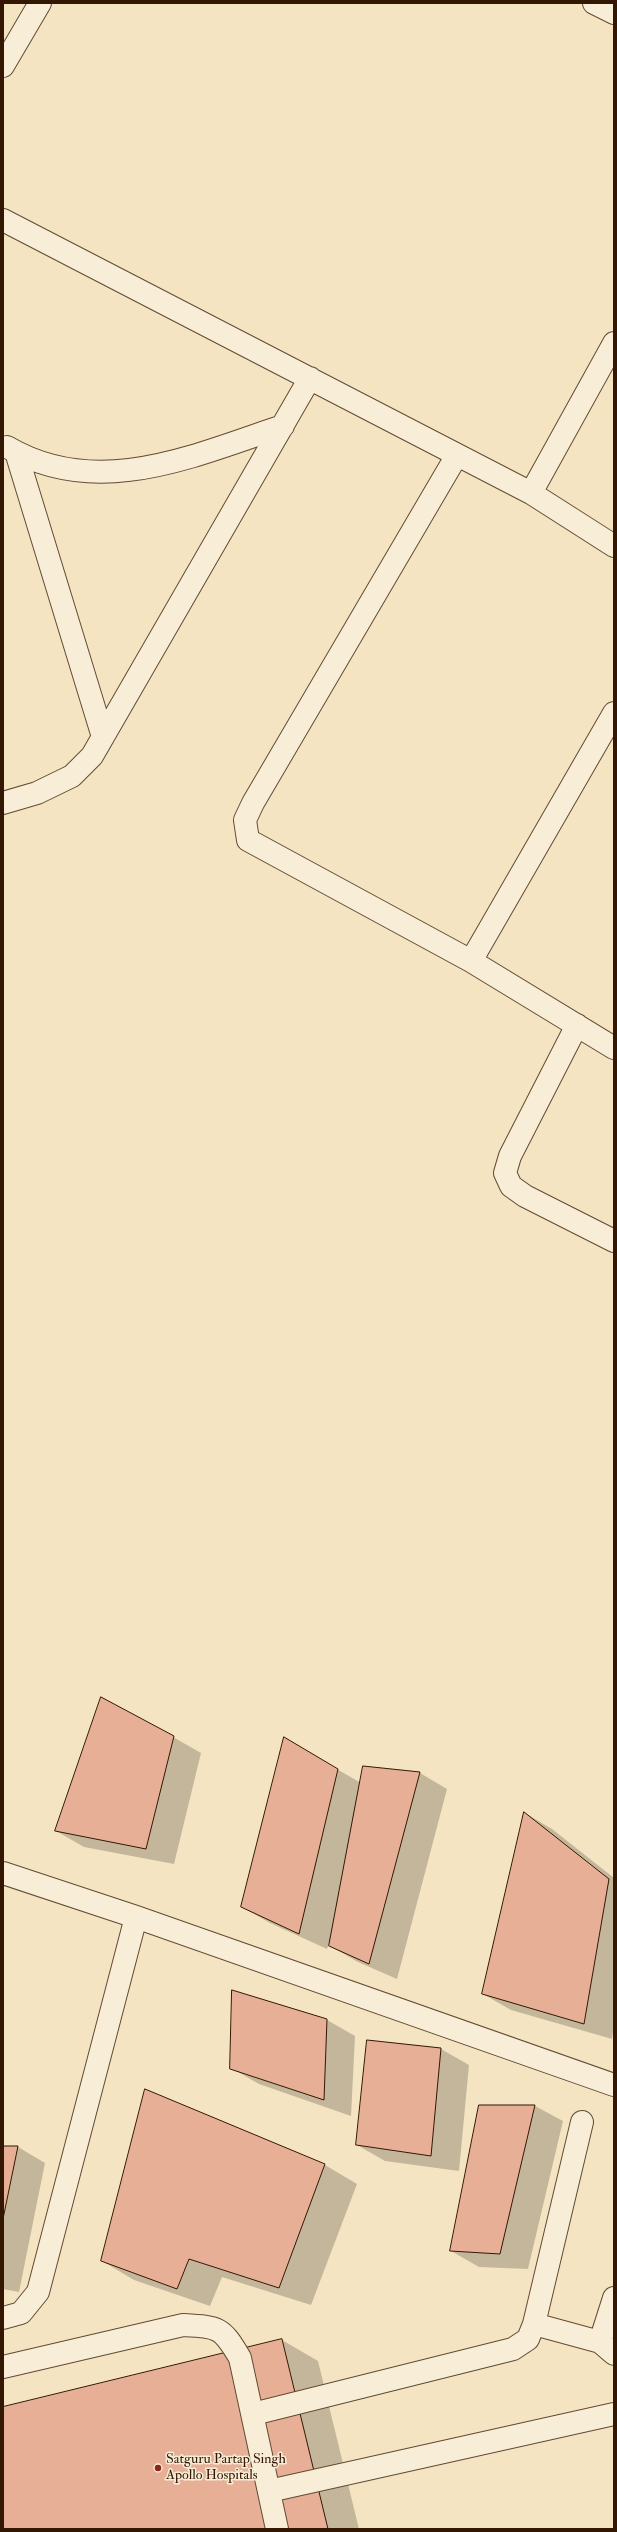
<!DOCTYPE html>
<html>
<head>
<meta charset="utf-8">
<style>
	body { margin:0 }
	#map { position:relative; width:617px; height:2532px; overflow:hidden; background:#f4e4c2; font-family:"IM FELL Double Pica",serif }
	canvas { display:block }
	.frame { position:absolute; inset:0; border:4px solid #331703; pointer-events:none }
</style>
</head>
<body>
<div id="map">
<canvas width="617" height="2532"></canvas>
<div class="frame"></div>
</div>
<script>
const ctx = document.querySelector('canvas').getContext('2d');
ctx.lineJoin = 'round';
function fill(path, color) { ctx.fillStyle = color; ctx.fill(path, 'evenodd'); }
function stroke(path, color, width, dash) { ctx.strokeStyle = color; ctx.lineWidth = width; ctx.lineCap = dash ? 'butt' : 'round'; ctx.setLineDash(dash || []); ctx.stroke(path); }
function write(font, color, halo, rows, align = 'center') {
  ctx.font = font + ' "IM FELL Double Pica",serif'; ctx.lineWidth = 3; ctx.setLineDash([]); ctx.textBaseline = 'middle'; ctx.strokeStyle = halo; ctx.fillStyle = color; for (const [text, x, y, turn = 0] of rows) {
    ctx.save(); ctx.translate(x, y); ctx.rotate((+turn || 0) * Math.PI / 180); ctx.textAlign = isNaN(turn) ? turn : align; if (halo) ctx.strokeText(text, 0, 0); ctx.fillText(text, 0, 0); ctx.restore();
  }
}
const shadow = new Path2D(`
	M 173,1737 L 201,1753 L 174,1864 L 84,1847 L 56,1831 Z
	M 285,1739 L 361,1783 L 364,1767 L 420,1773 L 447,1789 L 397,1979 L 358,1962 L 330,1946 L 332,1935 L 327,1949 L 270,1923 L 242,1907 Z
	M 525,1813 L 552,1829 L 614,1878 L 614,2025 L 612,2039 L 511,2010 L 483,1994 Z
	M 327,2020 L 355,2036 L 351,2116 L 259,2084 L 231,2068 Z
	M 368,2041 L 441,2049 L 469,2065 L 459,2171 L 385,2161 L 357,2145 Z
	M 146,2090 L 325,2165 L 357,2184 L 311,2305 L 222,2277 L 210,2306 L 134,2280 L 102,2261 Z
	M 479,2106 L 535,2106 L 563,2121 L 528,2269 L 479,2267 L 451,2251 Z
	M 3,2146 L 18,2147 L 45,2163 L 19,2292 L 3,2289 Z
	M 282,2340 L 318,2361 L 359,2529 L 3,2529 L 3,2408 Z`);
const building = new Path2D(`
	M 101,1697 L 174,1736 L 146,1849 L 55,1831 Z
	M 284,1737 L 338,1769 L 299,1934 L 241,1907 Z
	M 363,1766 L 420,1772 L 369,1964 L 329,1946 Z
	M 524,1812 L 609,1879 L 584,2024 L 482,1994 Z
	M 232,1990 L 327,2019 L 324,2100 L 230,2069 Z
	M 367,2040 L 441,2048 L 431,2156 L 356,2145 Z
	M 145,2089 L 325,2164 L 279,2288 L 189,2259 L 177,2289 L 101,2261 Z
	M 479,2105 L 535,2105 L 500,2254 L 450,2251 Z
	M 3,2146 L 18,2146 L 3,2219 Z
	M 282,2339 L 328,2529 L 3,2529 L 3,2407 Z`);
const minor = new Path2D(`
	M 594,3 L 614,13
	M 3,66 L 40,3
	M 3,220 L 531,493 L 614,546
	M 7,447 C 97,500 193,456 283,426
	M 16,452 L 103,737
	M 457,455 L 253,803 L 245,820 L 248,840 L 471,961 L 614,1048
	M 531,493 L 614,343
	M 3,803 L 37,793 L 72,776 L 92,756 L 310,378
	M 471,961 L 614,713
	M 577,1025 L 510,1156 L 505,1173 L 511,1186 L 525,1196 L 614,1241
	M 3,1873 L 136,1917 L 614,2085
	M 3,2318 L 21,2313 L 38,2292 L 136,1917
	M 534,2324 L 600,2342 L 614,2298
	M 600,2342 L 614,2354
	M 3,2367 L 183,2325 C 219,2327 222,2327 240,2358 L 277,2529
	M 253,2414 L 513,2349 L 528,2339 L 534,2324 L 582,2122
	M 269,2491 L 614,2414`);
const markers = [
	[158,2468,4,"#8f2418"]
];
const poiNames = [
	["Satguru Partap Singh",166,2460],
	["Apollo Hospitals",166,2476]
];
fill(shadow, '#0003');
fill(building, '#e7af96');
stroke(building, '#331703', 1);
stroke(minor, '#634a33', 24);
stroke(minor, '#f8edd7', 22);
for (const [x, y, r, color] of markers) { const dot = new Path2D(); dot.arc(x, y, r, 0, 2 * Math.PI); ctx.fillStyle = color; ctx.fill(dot); stroke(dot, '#f8edd7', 1.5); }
write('14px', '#331703', '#f8edd7', poiNames, 'left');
</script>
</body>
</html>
